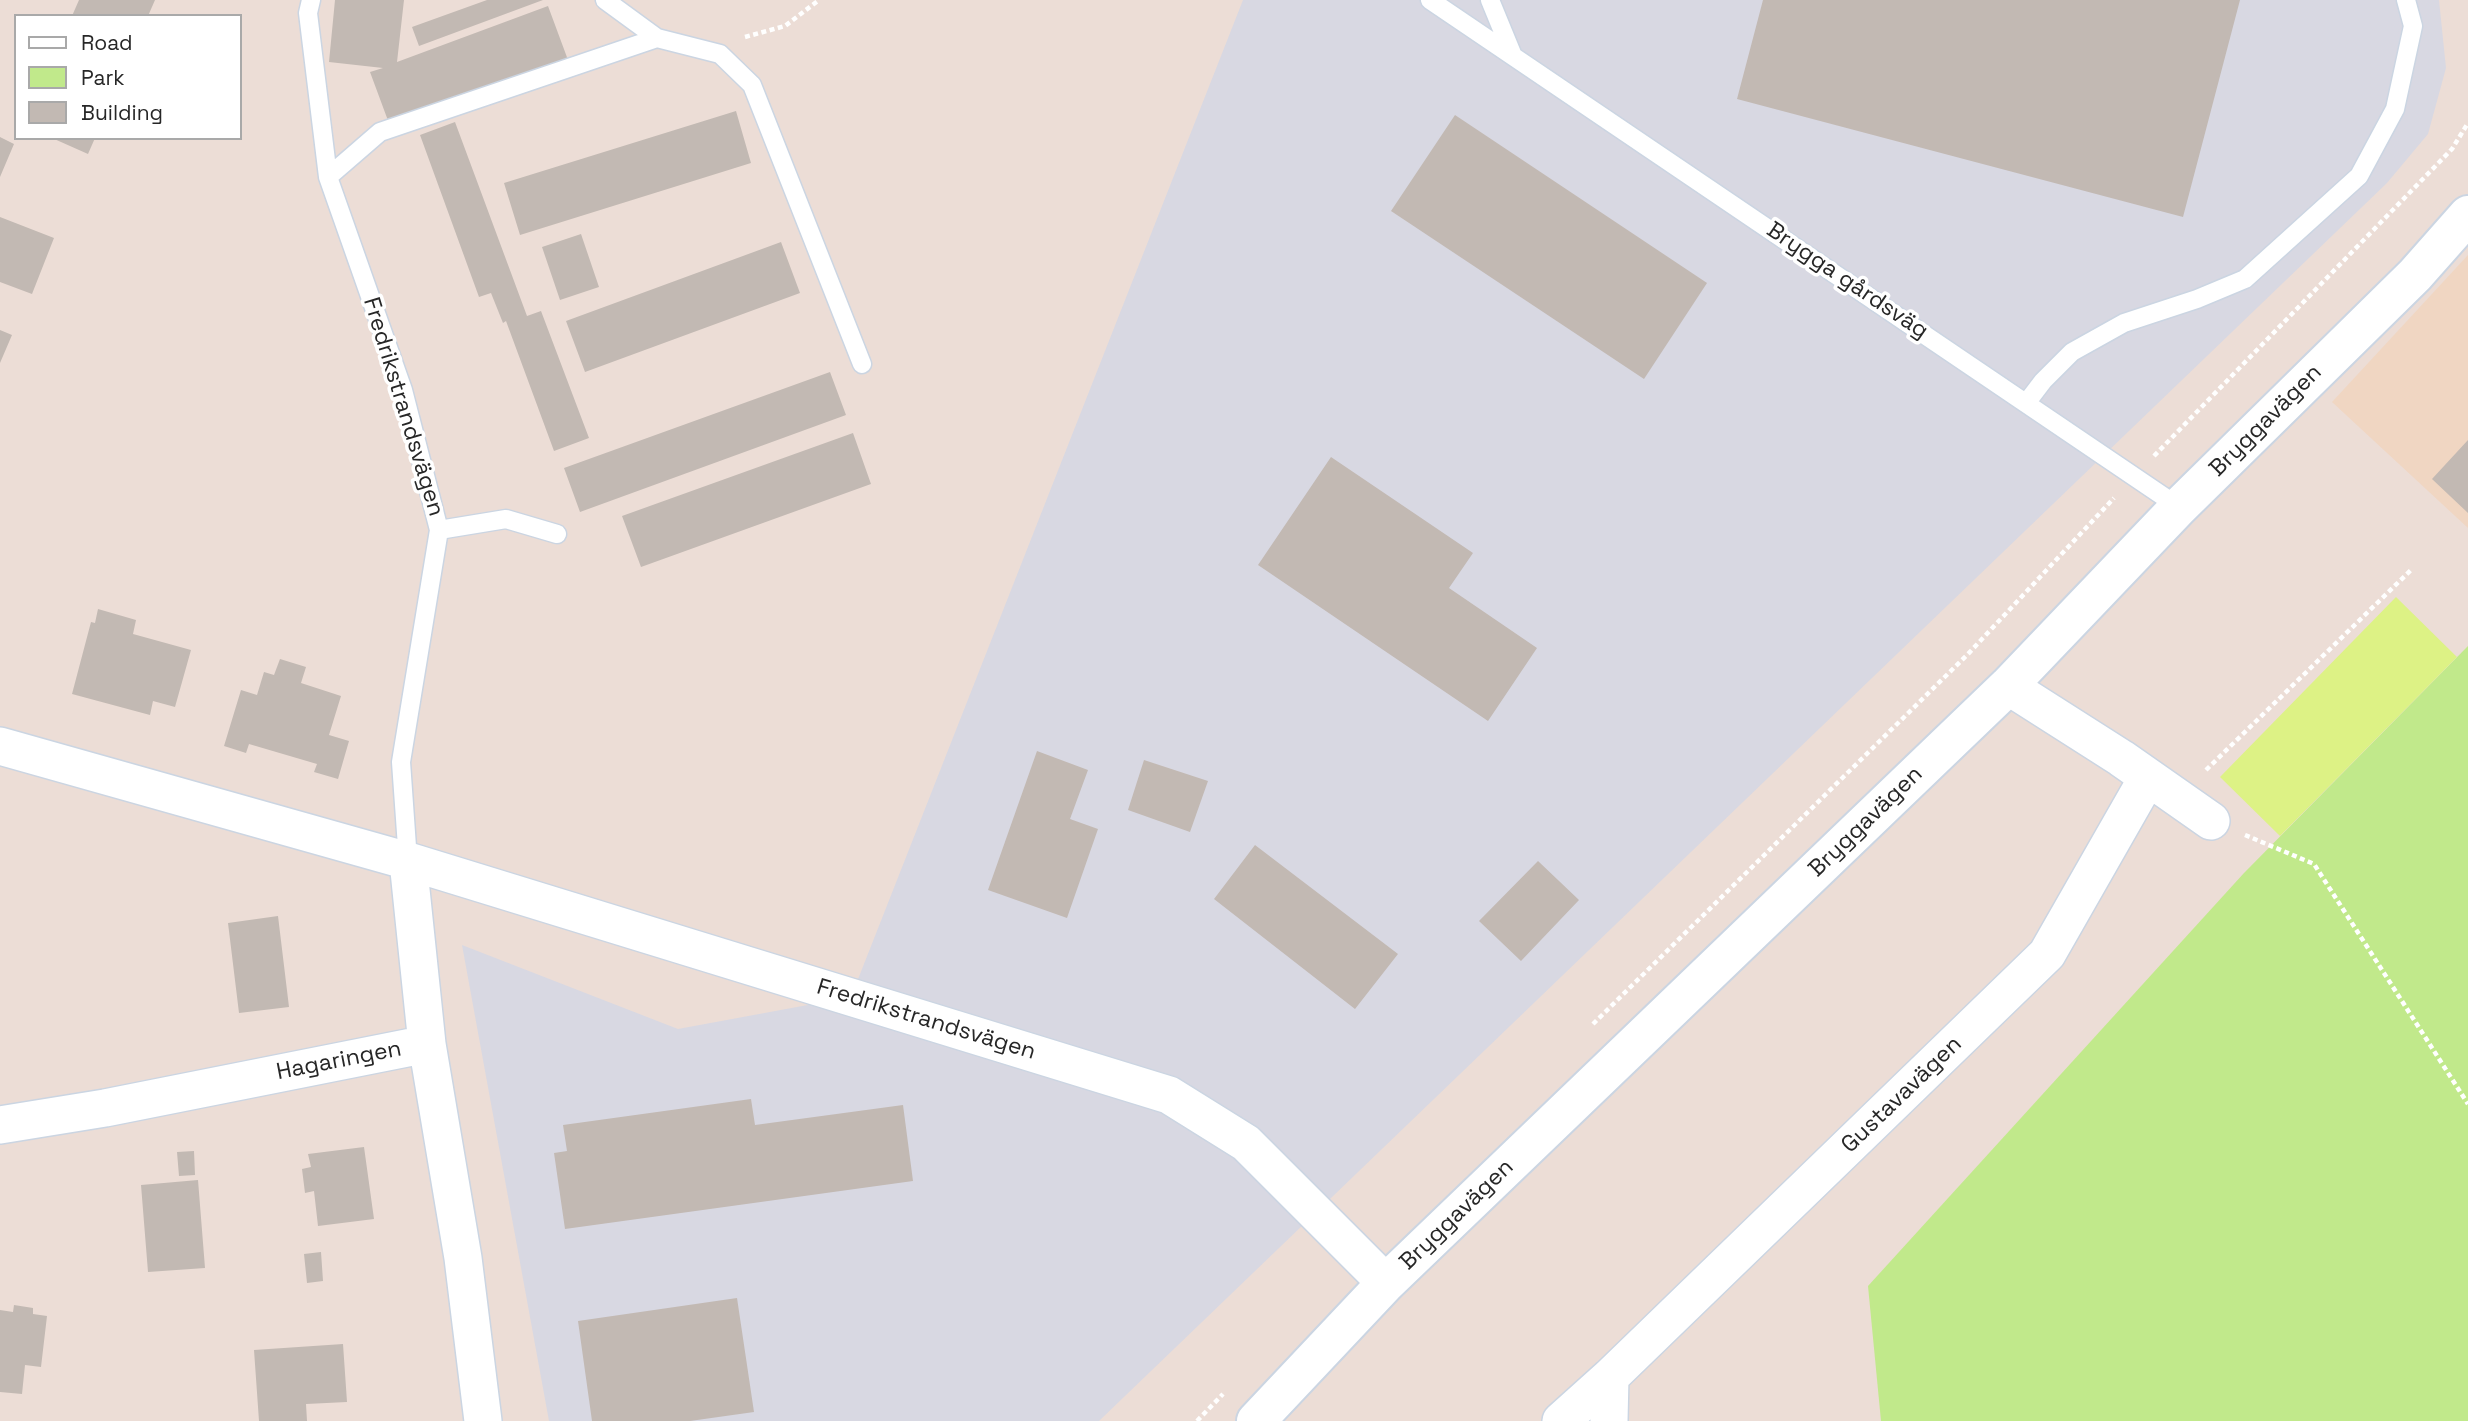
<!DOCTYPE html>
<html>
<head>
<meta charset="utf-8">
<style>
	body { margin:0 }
	#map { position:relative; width:2468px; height:1421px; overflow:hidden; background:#ecddd6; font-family:"Space Grotesk",sans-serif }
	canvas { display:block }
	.legend { position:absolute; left:14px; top:14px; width:228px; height:126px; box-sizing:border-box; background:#fff; border:2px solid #a9a9a9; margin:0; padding:9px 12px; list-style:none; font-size:21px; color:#272727 }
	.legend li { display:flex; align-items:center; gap:14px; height:35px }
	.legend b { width:35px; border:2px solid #a9a9a9 }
</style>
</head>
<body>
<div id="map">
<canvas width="2468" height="1421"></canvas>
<ul class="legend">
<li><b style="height:9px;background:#fff"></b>Road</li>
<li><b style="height:19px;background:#c1e98b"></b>Park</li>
<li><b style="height:19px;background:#c2b9b3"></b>Building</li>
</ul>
</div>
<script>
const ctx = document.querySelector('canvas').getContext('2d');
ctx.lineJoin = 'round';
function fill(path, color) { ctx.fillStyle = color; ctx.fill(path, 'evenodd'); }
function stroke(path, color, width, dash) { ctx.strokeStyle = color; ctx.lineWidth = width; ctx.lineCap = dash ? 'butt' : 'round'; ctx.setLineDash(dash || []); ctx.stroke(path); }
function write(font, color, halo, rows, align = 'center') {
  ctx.font = font + ' "Space Grotesk",sans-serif'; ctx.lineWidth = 7; ctx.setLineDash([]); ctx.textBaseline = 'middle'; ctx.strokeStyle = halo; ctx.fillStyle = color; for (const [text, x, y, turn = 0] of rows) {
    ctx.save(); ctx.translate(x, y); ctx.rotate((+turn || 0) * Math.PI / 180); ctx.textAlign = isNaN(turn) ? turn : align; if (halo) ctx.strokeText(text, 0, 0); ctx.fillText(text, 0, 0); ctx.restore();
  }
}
const industrial = new Path2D(`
	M 1243,0 L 2439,0 L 2446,68 L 2428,134 L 2387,183 L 1099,1421 L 549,1421 L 462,945 L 678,1029 L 851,997 Z`);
const education = new Path2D(`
	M 2468,255 L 2468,528 L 2332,402 Z`);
const green = new Path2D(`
	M 2468,646 L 2468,1421 L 1881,1421 L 1868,1286 L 2244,873 Z`);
const pitch = new Path2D(`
	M 2396,597 L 2457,657 L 2280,836 L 2220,777 Z`);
const building = new Path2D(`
	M 79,0 L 155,0 L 148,16 L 72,16 Z
	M 335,0 L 404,0 L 397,62 L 548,6 L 568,60 L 390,126 L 370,72 L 383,68 L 329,62 Z
	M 487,0 L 543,0 L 419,46 L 412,27 Z
	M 1763,0 L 2240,0 L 2183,217 L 1737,99 Z
	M 736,111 L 751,163 L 520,235 L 504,183 Z
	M 1455,115 L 1707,283 L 1644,379 L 1391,211 Z
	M 455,122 L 527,316 L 541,311 L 589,438 L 554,451 L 506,321 L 503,323 L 491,293 L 479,297 L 420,135 Z
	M 0,137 L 14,144 L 0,177 Z
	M 52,138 L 95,138 L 88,154 Z
	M 0,217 L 54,238 L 32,294 L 0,282 Z
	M 581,234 L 599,287 L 560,300 L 542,247 Z
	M 781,242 L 800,293 L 585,372 L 566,321 Z
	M 0,330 L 12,335 L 0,363 Z
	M 830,372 L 846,415 L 580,512 L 564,468 Z
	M 853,433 L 871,484 L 641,567 L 622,516 Z
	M 2468,440 L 2468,513 L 2432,479 Z
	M 1331,457 L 1473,553 L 1449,588 L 1537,648 L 1488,721 L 1258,565 Z
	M 98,609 L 136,620 L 133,634 L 191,650 L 175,707 L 153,701 L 150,715 L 72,694 L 91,622 L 95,623 Z
	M 280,659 L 306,667 L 301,683 L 341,696 L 329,735 L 349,741 L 338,779 L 314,772 L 317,764 L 249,744 L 246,753 L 224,746 L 241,690 L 257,695 L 264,672 L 274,675 Z
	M 1037,751 L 1088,770 L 1070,819 L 1098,829 L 1067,918 L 988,890 Z
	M 1144,760 L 1208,781 L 1190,832 L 1128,810 Z
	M 1255,845 L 1398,954 L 1355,1009 L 1214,899 Z
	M 1538,861 L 1579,900 L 1521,961 L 1479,921 Z
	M 278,916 L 289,1007 L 239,1013 L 228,923 Z
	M 751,1099 L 755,1125 L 903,1105 L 913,1181 L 565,1229 L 554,1153 L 567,1151 L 563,1125 Z
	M 364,1147 L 374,1219 L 318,1226 L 314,1191 L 305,1193 L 302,1169 L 311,1167 L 308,1154 Z
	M 194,1151 L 195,1175 L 179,1176 L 177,1152 Z
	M 198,1180 L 205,1268 L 148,1272 L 141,1185 Z
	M 321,1252 L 323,1281 L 307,1283 L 304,1254 Z
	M 737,1298 L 754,1412 L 690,1421 L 592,1421 L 578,1321 Z
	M 14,1305 L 33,1308 L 33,1314 L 47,1316 L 41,1367 L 25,1365 L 22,1394 L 0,1392 L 0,1310 L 13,1312 Z
	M 343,1344 L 347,1402 L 306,1404 L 307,1421 L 259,1421 L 254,1350 Z`);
const path = new Path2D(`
	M 745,37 L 785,26 L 819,0
	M 2154,456 L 2452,149 L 2468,123
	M 2206,770 L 2412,569
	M 2245,835 L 2314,864 L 2468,1104
	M 1593,1024 L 1968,654 L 2114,498
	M 1197,1421 L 1223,1394`);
const lane = new Path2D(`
	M 311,0 L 308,13 L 328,177 L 403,390 L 439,530 L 401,762 L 408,861
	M 605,0 L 657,38 L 720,54 L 752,85 L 862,364
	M 1430,0 L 2179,507
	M 1490,0 L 1513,56
	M 328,177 L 380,132 L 657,38
	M 2027,402 L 2043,381 L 2072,352 L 2124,323 L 2197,299 L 2245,279 L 2359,176 L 2395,109 L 2413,26 L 2406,0
	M 439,530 L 506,519 L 557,534`);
const street = new Path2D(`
	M 2008,686 L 2121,758 L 2211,821
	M 0,746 L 408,861 L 1169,1095 L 1246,1143 L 1386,1283
	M 408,861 L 427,1044
	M 0,1125 L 105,1108 L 427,1044 L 463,1258 L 483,1421
	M 1561,1421 L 1610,1377 L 2047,954 L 2148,777
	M 1609,1421 L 1610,1377`);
const secondary = new Path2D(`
	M 1256,1421 L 1386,1283 L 2008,686 L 2179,507 L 2415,275 L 2468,215`);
const streetNames = [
	["Brygga gårdsväg",1847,281,34],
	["Fredrikstrandsvägen",403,407,73],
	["Bryggavägen",2266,421,-45],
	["Bryggavägen",1866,822,-44],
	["Fredrikstrandsvägen",926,1020,17],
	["Hagaringen",339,1061,-11],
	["Gustavavägen",1902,1095,-44],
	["Bryggavägen",1457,1215,-44]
];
fill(industrial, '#d8d8e2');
fill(education, '#f0d6c2');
fill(green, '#c1e98b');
fill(pitch, '#ddf285');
fill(building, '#c2b9b3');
stroke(lane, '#cbd5e2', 21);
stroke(street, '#cbd5e2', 40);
stroke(secondary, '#cbd5e2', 42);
stroke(path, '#fff', 4.5, [5, 3.5]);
stroke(lane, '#fff', 18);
stroke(street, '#fff', 37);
stroke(secondary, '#fff', 38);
write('23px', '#272727', '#fff', streetNames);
</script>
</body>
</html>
